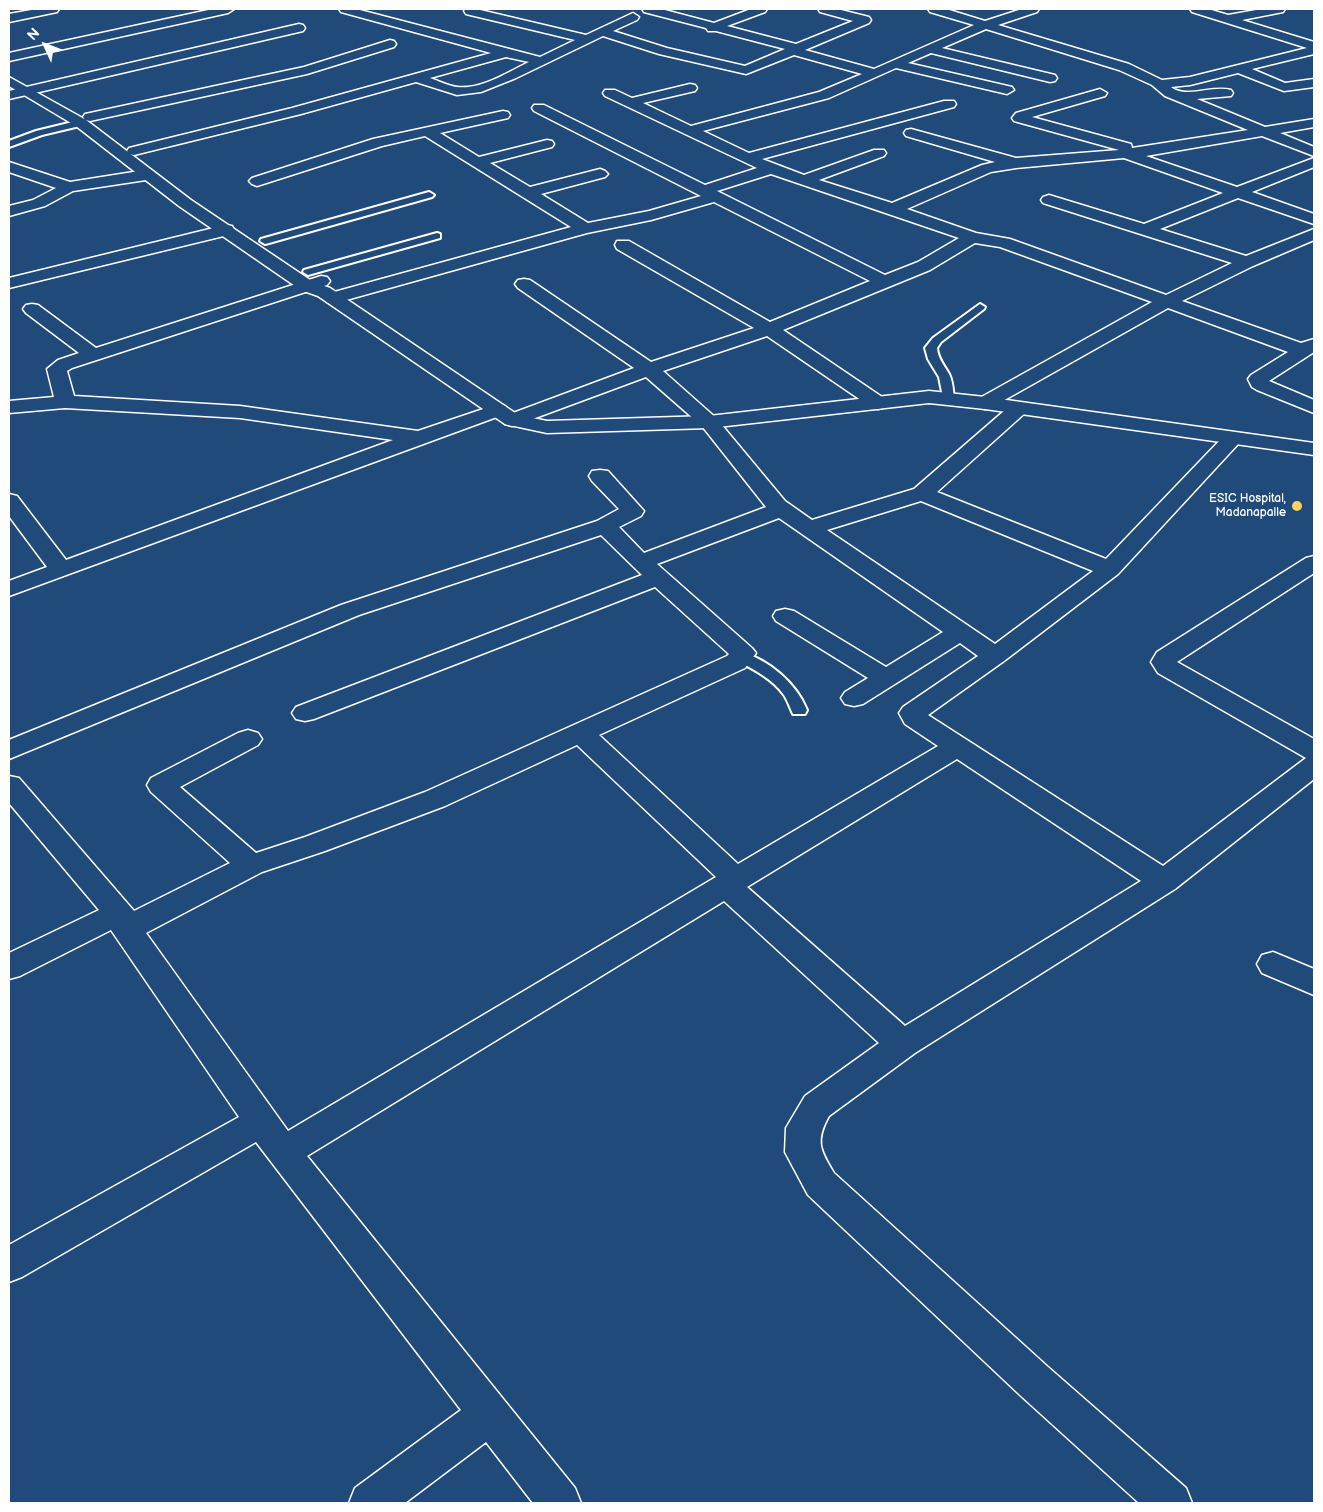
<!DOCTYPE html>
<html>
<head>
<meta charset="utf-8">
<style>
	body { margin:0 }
	#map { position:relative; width:1323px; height:1512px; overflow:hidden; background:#1f4a7a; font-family:"Balsamiq Sans",sans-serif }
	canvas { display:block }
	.frame { position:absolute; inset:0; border:10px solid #fff; pointer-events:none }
	.north { position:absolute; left:20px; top:20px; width:50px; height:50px; -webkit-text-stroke:4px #1f4a7a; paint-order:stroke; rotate:313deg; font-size:14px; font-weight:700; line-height:20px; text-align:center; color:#fff }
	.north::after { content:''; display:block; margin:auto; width:18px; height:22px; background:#fff; clip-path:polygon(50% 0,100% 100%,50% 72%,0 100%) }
</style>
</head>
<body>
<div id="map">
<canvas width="1323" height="1512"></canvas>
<div class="frame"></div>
<div class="north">N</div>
</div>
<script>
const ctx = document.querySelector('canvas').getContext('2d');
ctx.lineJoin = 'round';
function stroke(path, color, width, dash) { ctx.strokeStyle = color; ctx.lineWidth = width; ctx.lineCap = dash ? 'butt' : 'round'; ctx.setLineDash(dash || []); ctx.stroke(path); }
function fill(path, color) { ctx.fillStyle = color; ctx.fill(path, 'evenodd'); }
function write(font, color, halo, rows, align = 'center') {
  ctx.font = font + ' "Balsamiq Sans",sans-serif'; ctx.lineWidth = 4.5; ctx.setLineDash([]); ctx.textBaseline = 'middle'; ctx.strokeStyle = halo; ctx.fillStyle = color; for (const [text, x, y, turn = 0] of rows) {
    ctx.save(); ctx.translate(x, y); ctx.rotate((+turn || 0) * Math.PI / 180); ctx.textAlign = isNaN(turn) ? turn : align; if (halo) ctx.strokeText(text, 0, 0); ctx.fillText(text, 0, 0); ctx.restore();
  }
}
const service = new Path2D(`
	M 81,120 L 84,121 L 84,125 L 42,135 L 9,147 L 9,141 L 36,131 Z
	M 429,192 L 434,195 L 432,197 L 269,243 L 265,244 L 260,241 L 261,239 Z
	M 437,233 L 440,234 L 440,238 L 308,275 L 303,272 L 304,270 Z
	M 980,304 L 985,307 L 984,309 L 941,342 L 937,348 C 938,359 944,365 949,374 C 953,382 953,391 954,399 L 948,403 L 944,402 L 939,377 L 928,359 L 925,348 L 933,338 Z
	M 741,652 C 769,660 796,683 807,710 L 805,714 L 793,714 C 790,708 788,701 784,695 C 773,679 753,669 736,660 L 733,657 L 736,654 Z`);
const minor = new Path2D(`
	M 37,9 L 59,9 L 57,12 L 9,22 L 9,14 Z
	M 213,9 L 234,9 L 228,13 L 9,61 L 9,53 Z
	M 339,9 L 356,9 L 540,57 L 575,40 L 466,14 L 464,11 L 466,9 L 476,9 L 586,35 L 633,13 L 639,17 L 637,20 L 613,31 L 667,48 L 745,66 L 785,49 L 716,31 L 708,31 L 706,28 L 644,12 L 642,9 L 661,9 L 714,23 L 751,9 L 767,9 L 765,12 L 727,26 L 796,44 L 853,21 L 820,12 L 818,9 L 837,9 L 869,17 L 871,20 L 869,23 L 805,50 L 874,69 L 974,25 L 930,12 L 928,9 L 946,9 L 985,21 L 1022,9 L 1039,9 L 1037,12 L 998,25 L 1129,64 L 1162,80 L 1190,77 L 1307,48 L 1192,12 L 1190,9 L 1208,9 L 1228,15 L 1262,9 L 1285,9 L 1283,12 L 1242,20 L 1314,42 L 1314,54 L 1252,69 L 1285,83 L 1314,79 L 1314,87 L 1284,91 L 1238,73 L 1190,85 L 1171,87 C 1186,99 1211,85 1231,90 L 1233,93 L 1231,96 L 1197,99 L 1265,127 L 1314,119 L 1314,127 L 1280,133 L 1314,147 L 1314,156 L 1262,136 L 1146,156 L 1237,187 L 1314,158 L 1314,167 L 1252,192 L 1314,214 L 1314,224 L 1238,198 L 1160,229 L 1246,256 L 1314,229 L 1314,240 L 1253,266 L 1182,301 L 1301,343 L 1314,339 L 1314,352 L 1269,381 L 1314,400 L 1314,413 L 1257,390 L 1252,387 L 1248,379 L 1251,375 L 1288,352 L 1168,308 L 992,407 L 985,409 L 978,407 L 975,403 L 978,399 L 1152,302 L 1000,247 L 975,243 L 930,270 L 783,330 L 885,399 L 888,403 L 885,407 L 878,409 L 871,407 L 767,336 L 663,371 L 716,418 L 785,501 L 812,520 L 914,489 L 1011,405 L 1018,403 L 1025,405 L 1028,409 L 1025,413 L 937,492 L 1106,559 L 1225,435 L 1232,433 L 1239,435 L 1242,439 L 1239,443 L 1118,574 L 1004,661 L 928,715 L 1163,866 L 1306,758 L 1158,673 L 1151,662 L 1157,652 L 1306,558 L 1314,556 L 1314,573 L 1177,662 L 1314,739 L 1314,779 L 1175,889 L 915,1053 L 829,1116 C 815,1141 820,1150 834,1173 L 1048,1367 L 1186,1488 L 1192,1503 L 1139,1503 L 1020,1395 L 808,1195 L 785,1152 L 786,1128 L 805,1096 L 879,1043 L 724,901 L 307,1156 L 575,1488 L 581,1503 L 533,1503 L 486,1442 L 405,1503 L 349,1503 L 355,1488 L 461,1410 L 256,1142 L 22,1277 L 9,1282 L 9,1245 L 239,1117 L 111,930 L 20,976 L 9,979 L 9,953 L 99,910 L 9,803 L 9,776 L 19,778 L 134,911 L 230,863 L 151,792 L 147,785 L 151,778 L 238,733 L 248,730 L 258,733 L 262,739 L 258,745 L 180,787 L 256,853 L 305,837 L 425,792 L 727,656 L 729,654 L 655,587 L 314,719 L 305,721 L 296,719 L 292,713 L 296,707 L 642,575 L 601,535 L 359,615 L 9,759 L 9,740 L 341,605 L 597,521 L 619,509 L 592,481 L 589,476 L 592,471 L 600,470 L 608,471 L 644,511 L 641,516 L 619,527 L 644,553 L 766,507 L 702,426 L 646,377 L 519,424 L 512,426 L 505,424 L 502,420 L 505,416 L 634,368 L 518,288 L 515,284 L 518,280 L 524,279 L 530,280 L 651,362 L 754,328 L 617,249 L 615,245 L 617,241 L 629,241 L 770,322 L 870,281 L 714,202 L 651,220 L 587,233 L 339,302 L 333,303 L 327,302 L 324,298 L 327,294 L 571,227 L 425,136 L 382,146 L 257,186 L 252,184 L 249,181 L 252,178 L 373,139 L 503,111 L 508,112 L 510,115 L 508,118 L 440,133 L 479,157 L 547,140 L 552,141 L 554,144 L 552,147 L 490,163 L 530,187 L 600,169 L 605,171 L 608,174 L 605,177 L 541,194 L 588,223 L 649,211 L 701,196 L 534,111 L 532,108 L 534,105 L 544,105 L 705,185 L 757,168 L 605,96 L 603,93 L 605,90 L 615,90 L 632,98 L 690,84 L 695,85 L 697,88 L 695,91 L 643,103 L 691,126 L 819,92 L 862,74 L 794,55 L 746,74 L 659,54 L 603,36 L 516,78 L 481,92 L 457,95 L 416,82 L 301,114 L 134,155 L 129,154 L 127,151 L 129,148 L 292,108 L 491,53 L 341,12 ZM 986,29 L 1119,70 L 1152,85 L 1165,96 L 1248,130 L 1132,148 L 1131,144 L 1032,117 L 1105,96 L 1107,93 L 1100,89 L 1016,113 L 1012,118 L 1014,121 L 1119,150 L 1016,158 L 911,129 L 906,130 L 904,133 L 906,136 L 995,162 L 982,165 L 892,203 L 819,180 L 884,156 L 886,153 L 884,150 L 874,150 L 804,175 L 762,159 L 954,107 L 956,104 L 954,101 L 944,101 L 749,153 L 703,131 L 829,98 L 896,68 L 1007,94 L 1014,90 L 1012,87 L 908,63 L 931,53 L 1050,82 L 1055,81 L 1057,78 L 1055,75 L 942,48 ZM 506,57 L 529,62 C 508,72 481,90 457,87 C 448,86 439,81 430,78 ZM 1124,158 L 1223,193 L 1144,224 L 1049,195 L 1043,197 L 1041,200 L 1043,203 L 1232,263 L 1166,295 L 1010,239 L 976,233 L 907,209 L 991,172 L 1016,168 ZM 771,174 L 959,238 L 918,262 L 885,275 L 717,191 ZM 921,501 L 1093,571 L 995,644 L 827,530 ZM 779,518 L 943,632 L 886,667 L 794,611 L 785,609 L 776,611 L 773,616 L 776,621 L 868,678 L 845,692 L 841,698 L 845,704 L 854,706 L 863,704 L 960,643 L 978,656 L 903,707 L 899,713 L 905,724 L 938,746 L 738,864 L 599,735 L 745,668 L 756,653 L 752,648 L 657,564 ZM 577,745 L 716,877 L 288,1131 L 146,933 L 262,872 L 325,851 L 445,806 ZM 957,759 L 1141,881 L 905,1026 L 747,887 Z
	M 299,24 L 303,25 L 305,28 L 303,31 L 9,99 L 9,91 Z
	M 390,40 L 394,41 L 396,44 L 394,47 L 307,74 L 90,121 L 85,120 L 83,117 L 85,114 L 90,113 L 304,67 Z
	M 9,162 L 70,182 L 146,170 L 151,172 L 154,175 L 151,178 L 146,180 L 73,191 L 45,206 L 9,216 L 9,206 L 33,200 L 56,188 L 9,172 Z
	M 226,225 L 232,226 L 234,230 L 232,234 L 9,288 L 9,278 Z
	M 321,276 L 327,277 L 330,281 L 327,285 L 72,368 L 67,371 L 74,396 L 240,406 L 418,431 L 498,404 L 505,406 L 508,410 L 505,414 L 9,596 L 9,581 L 47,567 L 9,516 L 9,494 L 17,496 L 66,560 L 393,440 L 240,418 L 65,408 L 9,413 L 9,401 L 54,397 L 47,369 L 58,360 L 79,353 L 26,313 L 23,309 L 26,305 L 32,304 L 38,305 L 96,348 Z
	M 1273,952 L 1314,969 L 1314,995 L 1262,973 L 1257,964 L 1262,955 Z`);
const secondary = new Path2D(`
	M 9,77 L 86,120 L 191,200 L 313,282 L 330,288 L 518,415 L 547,421 L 709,416 L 929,391 L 985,397 L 1314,443 L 1314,455 L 985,409 L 929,403 L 709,428 L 547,433 L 505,424 L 318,296 L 301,290 L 179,206 L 76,126 L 9,86 Z`);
const markers = [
	[1297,506,6,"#ffd166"]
];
const poiNames = [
	["ESIC Hospital,",1286,499],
	["Madanapalle",1286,513]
];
stroke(service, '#fff', 4);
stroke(minor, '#fff', 3);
stroke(secondary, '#fff', 3);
fill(service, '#1f4a7a');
fill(minor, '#1f4a7a');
fill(secondary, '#1f4a7a');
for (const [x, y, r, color] of markers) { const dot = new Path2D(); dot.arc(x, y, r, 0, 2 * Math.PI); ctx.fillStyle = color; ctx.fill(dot); stroke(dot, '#1f4a7a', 2); }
write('12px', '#fff', '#1f4a7a', poiNames, 'right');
</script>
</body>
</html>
